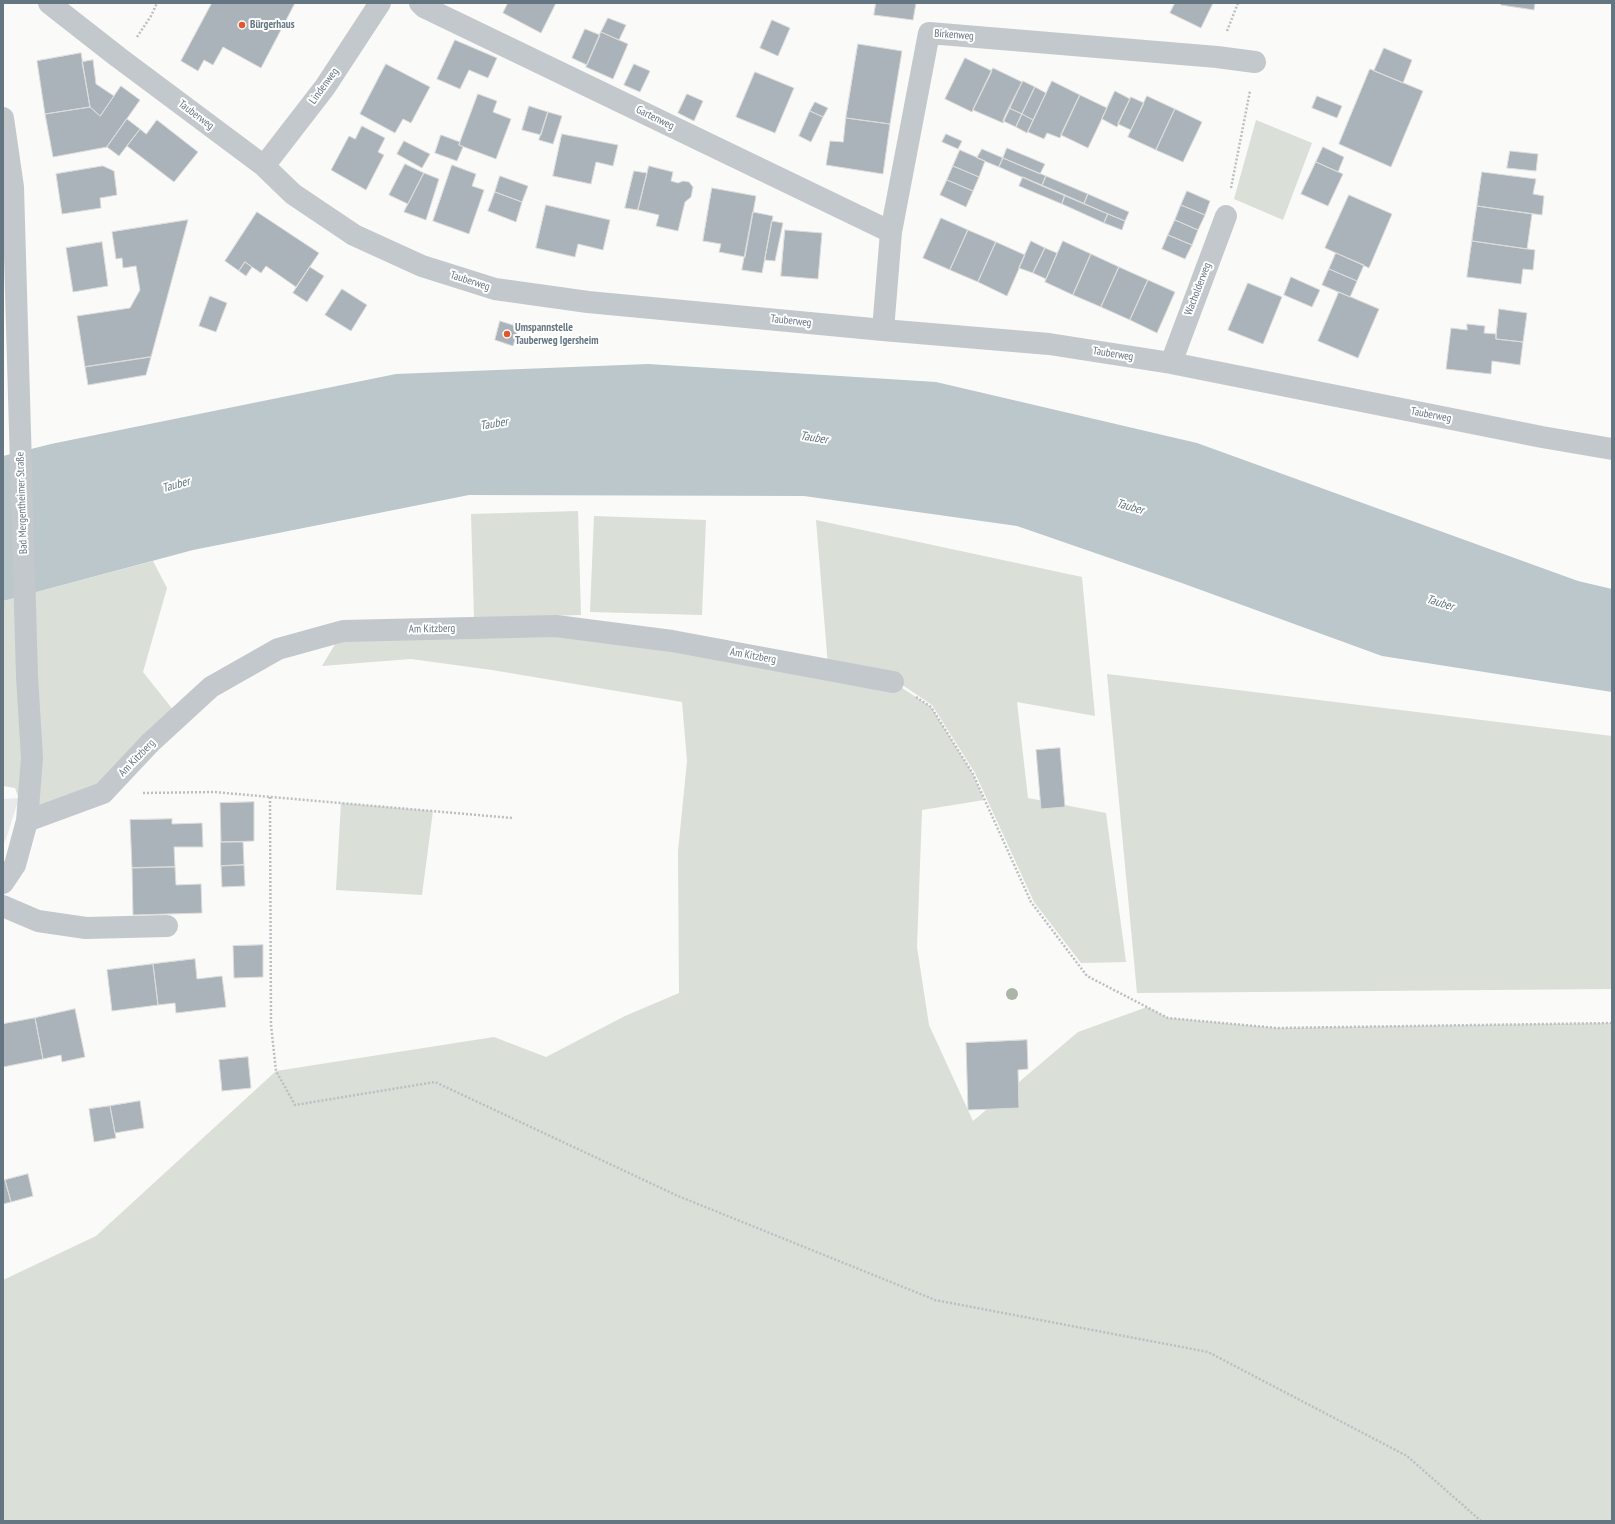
<!DOCTYPE html>
<html>
<head>
<meta charset="utf-8">
<style>
	body { margin:0 }
	#map { position:relative; width:1615px; height:1524px; overflow:hidden; background:#fafaf8; font-family:"PT Sans Narrow",sans-serif }
	canvas { display:block }
	.frame { position:absolute; inset:0; border:4px solid #657683; pointer-events:none }
</style>
</head>
<body>
<div id="map">
<canvas width="1615" height="1524"></canvas>
<div class="frame"></div>
</div>
<script>
const c = document.querySelector('canvas').getContext('2d');
c.lineJoin = 'round';
function paint(path, color) {
  c.fillStyle = color;
  c.fill(path, 'evenodd');
}
function trace(path, color, width, dash) {
  c.strokeStyle = color;
  c.lineWidth = width;
  c.lineCap = dash ? 'butt' : 'round';
  c.setLineDash(dash || []);
  c.stroke(path);
}
function label(font, color, halo, rows, align = 'center') {
  c.font = font + ' "PT Sans Narrow",sans-serif';
  c.lineWidth = 4;
  c.setLineDash([]);
  c.textBaseline = 'middle';
  c.strokeStyle = halo;
  c.fillStyle = color;
  for (const [text, x, y, turn = 0] of rows) {
    c.save();
    c.translate(x, y);
    c.rotate((+turn || 0) * Math.PI / 180);
    c.textAlign = isNaN(turn) ? turn : align;
    if (halo) c.strokeText(text, 0, 0);
    c.fillText(text, 0, 0);
    c.restore();
  }
}
const built = new Path2D(`
	M19,798l-13,41 -3,6v-46z`);
const green = new Path2D(`
	M1256,120l56,23 -29,77 -49,-21z
	M578,511l3,104 -107,3 -3,-104z
	M594,516l112,4 -4,95 -112,-3z
	M816,520l266,57 13,139 -78,-14 11,96 78,15 20,149 -45,1 -47,-61 -59,-129 -43,-68 -40,-27 -64,-12z
	M153,561l14,27 -24,84 35,44 -75,77 -76,28 -12,-33 -12,-2v-185z
	M556,626l337,56 38,25 42,67 11,26 -62,10 -5,137 12,78 44,96 105,-89 69,-25 21,11 109,10 335,-5v498h-1609v-241l93,-44 180,-165 218,-34 52,20 79,-41 54,-23 -1,-142 9,-90 -5,-59 -190,-32 -81,-11 -89,7 21,-35z
	M1107,674l505,62v253l-475,4z
	M341,803l92,8 -11,84 -86,-5z`);
const water = new Path2D(`
	M648,364l288,18 261,61 381,138 34,8v103l-230,-36 -203,-74 -162,-56 -213,-30 -335,-1 -276,55 -190,51v-145l48,-12 345,-70z`);
const building = new Path2D(`
	M212,3h83l-34,65 -38,-21 -10,18 -9,-5 -6,11 -17,-10z
	M508,3h48l-15,30 -38,-20z
	M876,3h40l-3,17 -39,-5z
	M1175,3h38l-12,25 -31,-15z
	M1501,3h34l-1,7 -33,-5z
	M608,18l18,7 -7,15 -18,-8z
	M772,20l18,8 -12,28 -18,-8z
	M585,29l15,6 -13,30 -15,-7z
	M601,32l27,12 -15,35 -27,-12z
	M455,40l42,18 -9,20 -19,-8 -9,19 -23,-10z
	M858,44l44,7 -12,73 -44,-6z
	M1384,48l28,12 -9,23 -29,-12z
	M81,53l9,54 -45,7 -8,-53z
	M965,58l27,13 -20,41 -27,-13z
	M93,60l3,24 18,12 -14,20 -10,-9 -8,-45z
	M386,64l44,23 -19,36 -8,-4 -8,14 -35,-19z
	M634,64l16,7 -10,21 -16,-7z
	M993,68l29,14 -19,41 -30,-13z
	M1370,69l53,22 -32,76 -52,-23z
	M755,72l39,16 -19,45 -39,-16z
	M1023,81l12,6 -13,27 -13,-6z
	M1052,81l28,14 -20,43 -13,-5 -3,6 -16,-7z
	M121,86l19,14 -33,47 -54,10 -8,-43 45,-7 10,9z
	M1035,87l11,6 -13,27 -11,-6z
	M1115,91l15,8 -13,28 -15,-8z
	M478,94l19,7 -4,11 18,7 -15,40 -37,-14z
	M687,94l16,7 -9,20 -16,-8z
	M1080,95l27,13 -19,40 -27,-13z
	M1147,96l28,13 -19,41 -28,-13z
	M1317,96l25,10 -5,12 -25,-10z
	M1131,97l13,6 -13,27 -13,-6z
	M815,102l13,6 -5,9 -13,-6z
	M529,106l19,6 -7,23 -19,-5z
	M1009,108l13,6 -6,13 -13,-6z
	M1175,109l27,13 -19,40 -27,-12z
	M810,111l13,6 -12,25 -12,-6z
	M548,112l14,4 -9,28 -14,-4z
	M1022,114l11,6 -6,13 -11,-6z
	M846,118l44,6 -7,50 -57,-9 4,-24 13,1z
	M127,119l13,10 -21,27 -12,-9z
	M157,120l41,32 -24,30 -47,-36 13,-17 6,5z
	M362,126l23,12 -7,14 6,3 -18,35 -35,-20 18,-34 6,3z
	M562,134l56,11 -5,21 -17,-4 -5,22 -38,-8z
	M946,134l16,7 -4,8 -16,-7z
	M441,135l19,7 -1,3 4,2 -6,14 -22,-8z
	M404,141l26,13 -8,14 -25,-14z
	M1323,147l21,10 -6,15 -22,-10z
	M1007,148l38,16 -5,10 -37,-16z
	M982,149l21,9 -4,9 -22,-9z
	M960,150l25,11 -6,16 -26,-11z
	M1510,151l28,3 -2,17 -29,-3z
	M1003,158l43,18 -4,10 -43,-19z
	M1316,162l27,12 -15,32 -27,-12z
	M405,164l19,9 -16,31 -19,-9z
	M452,165l24,9 -4,12 12,4 -15,44 -36,-13z
	M103,166l11,5 3,24 -17,3 1,10 -39,6 -6,-40z
	M649,166l24,6 -2,9 7,2 5,-2 6,1 4,5 -2,10 -6,5 -7,29 -22,-5 3,-11 -21,-5z
	M953,166l26,11 -6,14 -26,-11z
	M634,171l13,2 -9,37 -13,-2z
	M1482,172l54,7 -3,15 11,2 -2,19 -65,-9z
	M424,173l15,6 -13,41 -22,-8z
	M500,176l28,10 -6,16 -27,-10z
	M1046,176l42,18 -4,10 -42,-18z
	M1023,177l42,18 -3,9 -43,-18z
	M947,180l26,11 -7,16 -26,-12z
	M712,188l44,8 -11,61 -26,-5 2,-8 -18,-3z
	M1187,191l23,10 -5,14 -24,-10z
	M495,192l27,10 -6,20 -28,-11z
	M1088,194l41,18 -4,9 -41,-17z
	M1065,195l43,19 -4,9 -42,-19z
	M1349,195l43,19 -23,54 -44,-20z
	M546,205l64,15 -7,30 -25,-6 -3,13 -39,-9z
	M1181,205l24,10 -7,15 -23,-10z
	M1477,206l55,8 -5,35 -55,-8z
	M257,212l62,41 -23,34 -30,-21 -5,7 -16,-11 -6,9 -14,-10z
	M753,212l20,4 -11,57 -20,-3z
	M1108,214l17,7 -3,9 -18,-7z
	M941,218l27,12 -18,40 -27,-12z
	M188,220l-37,137 -66,10 -8,-51 53,-8 10,-18 -4,-24 -13,2 -1,-10 -6,1 -4,-27z
	M1175,220l23,10 -6,15 -24,-10z
	M772,221l11,2 -8,38 -10,-1z
	M785,230l37,3 -4,46 -37,-3z
	M968,230l28,12 -18,40 -28,-12z
	M1168,235l24,10 -7,14 -23,-10z
	M1031,241l14,7 -12,25 -14,-5z
	M1063,241l28,13 -18,41 -28,-13z
	M1472,241l63,9 -2,20 -10,-1 -2,15 -54,-7z
	M102,242l6,44 -35,6 -7,-44z
	M996,242l29,13 -18,41 -29,-14z
	M1045,248l12,5 -11,26 -13,-6z
	M1336,253l28,12 -7,16 -28,-12z
	M1091,254l28,13 -18,40 -28,-12z
	M245,262l7,5 -6,9 -7,-5z
	M310,267l14,9 -17,26 -14,-9z
	M1119,267l29,13 -18,40 -29,-13z
	M1329,269l28,12 -7,16 -28,-12z
	M1291,277l29,13 -8,17 -28,-12z
	M1148,280l27,12 -18,41 -27,-13z
	M1248,283l34,14 -19,47 -35,-14z
	M342,289l25,16 -16,26 -26,-16z
	M1339,292l40,17 -21,49 -40,-17z
	M210,296l17,7 -11,29 -17,-6z
	M1499,309l28,4 -4,29 -27,-3z
	M500,321l19,6 -6,19 -18,-6z
	M1467,324l18,2 -1,7 12,1v5l27,3 -3,23 -28,-4 -1,13 -45,-5 5,-41 16,2z
	M151,357l-5,18 -58,10 -3,-18z
	M1060,748l5,59 -24,2 -5,-59z
	M254,802v39l-33,1 -1,-39z
	M172,819v5l30,-1 1,24h-29l1,20 -43,1 -2,-48z
	M221,842h22l1,23 -23,1z
	M244,865l1,21 -23,1 -1,-21z
	M175,867l1,18 25,-1 1,29 -69,2 -1,-47z
	M263,945v32l-29,1 -1,-32z
	M195,959l2,20 25,-3 4,31 -50,6 -1,-10 -17,2 -5,-41z
	M153,964l5,41 -46,6 -5,-41z
	M75,1009l10,48 -23,5 -1,-7 -18,4 -8,-41z
	M35,1018l8,41 -40,8v-43z
	M1027,1040l1,29 -10,1 1,38 -51,2 -2,-67z
	M248,1057l3,31 -29,3 -3,-31z
	M140,1101l4,27 -29,5 -5,-27z
	M110,1106l6,32 -22,4 -5,-33z
	M28,1174l5,22 -22,6 -6,-22z
	M5,1180l6,22 -8,2v-23z`);
const path = new Path2D(`
	M1227,31l11,-28
	M137,37l14,-21 6,-13
	M1231,188l19,-97
	M916,697l15,10 42,67 58,128 56,74 81,42 109,10 335,-5
	M143,793l71,-1 298,26
	M270,797l1,228 5,46 19,34 140,-23 243,114 257,104 273,52 199,104 74,65`);
const minor = new Path2D(`
	M49,3l69,54 146,109 29,28 61,41 68,31 73,23 93,13 295,28 166,14 122,19 371,74 70,12
	M420,3l4,4 467,225
	M3,118l10,69 14,489 5,82 -5,63 -12,44 -12,18
	M264,166l61,-79 55,-84
	M883,330l8,-98 38,-199 288,24 38,5
	M1171,363l55,-147
	M27,821l76,-28 47,-50 61,-56 67,-38 65,-18 213,-5 116,15 221,41
	M3,906l35,15 48,7 81,-2`);
const trees = [
	[1012,994]
];
const markers = [
	[242,25,4,"#e4572e"],
	[507,334,4,"#e4572e"]
];
const poiNames = [
	["Bürgerhaus",250,25],
	["Umspannstelle",515,328],
	["Tauberweg Igersheim",515,341]
];
const streetNames = [
	["Birkenweg",954,35,4],
	["Lindenweg",324,86,-54],
	["Tauberweg",196,115,37],
	["Gartenweg",655,118,26],
	["Tauberweg",470,281,18],
	["Wacholderweg",1198,289,-69],
	["Tauberweg",791,321,6],
	["Tauberweg",1113,354,9],
	["Tauberweg",1431,415,11],
	["Bad Mergentheimer Straße",22,503,-92],
	["Am Kitzberg",432,629,-1],
	["Am Kitzberg",753,656,10],
	["Am Kitzberg",137,758,-46]
];
const waterNames = [
	["Tauber",494,424,-9],
	["Tauber",814,438,9],
	["Tauber",176,485,-16],
	["Tauber",1130,507,16],
	["Tauber",1440,603,17]
];
paint(built, '#e8e9e9');
paint(green, '#dadfd7');
paint(water, '#bbc7cb');
paint(building, '#aab3b9');
trace(building, '#dcdcda', 1);
trace(path, '#bbbfc2', 2.5, [2, 2]);
trace(minor, '#c3c8cc', 22);
c.fillStyle = '#aab4a7';
for (const [x, y] of trees) {
  c.beginPath();
  c.arc(x, y, 6, 0, 2 * Math.PI);
  c.fill();
}
for (const [x, y, r, color] of markers) {
  const dot = new Path2D();
  dot.arc(x, y, r, 0, 2 * Math.PI);
  c.fillStyle = color;
  c.fill(dot);
  trace(dot, '#fff', 1.5);
}
label('bold 11px', '#657683', '#fff', poiNames, 'left');
label('11px', '#657683', '#fff', streetNames);
label('italic 12px', '#60757c', '#fff', waterNames);
</script>
</body>
</html>
